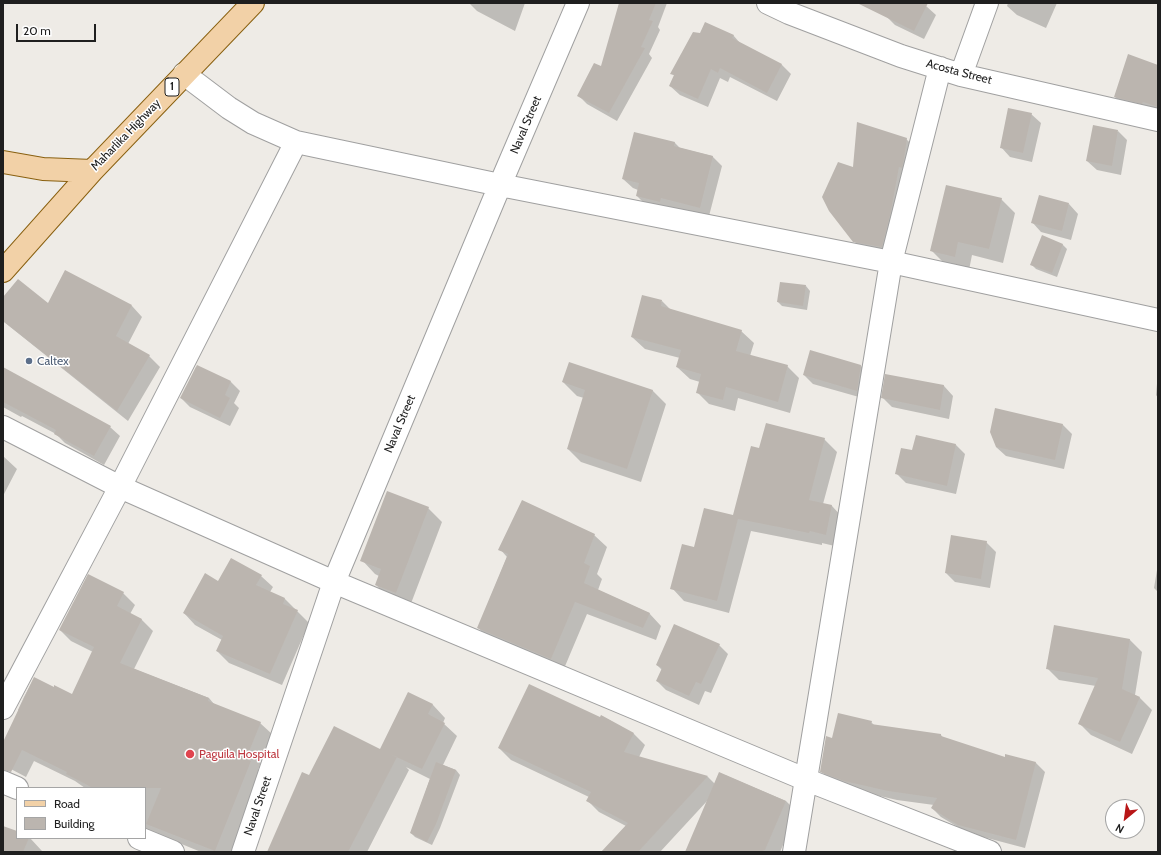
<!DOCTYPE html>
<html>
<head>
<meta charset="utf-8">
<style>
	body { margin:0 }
	#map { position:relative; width:1161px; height:855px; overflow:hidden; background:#eeebe6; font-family:Cabin,sans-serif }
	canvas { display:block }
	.frame { position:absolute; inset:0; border:4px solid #1f1f1f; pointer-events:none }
	.legend { position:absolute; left:16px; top:787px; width:130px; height:52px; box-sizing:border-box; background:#fff; border:1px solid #a5a5a5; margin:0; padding:5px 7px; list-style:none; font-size:12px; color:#1f1f1f }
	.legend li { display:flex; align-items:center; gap:8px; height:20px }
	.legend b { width:20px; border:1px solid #a5a5a5 }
	.north { position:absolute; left:1105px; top:799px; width:40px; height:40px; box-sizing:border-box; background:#fff; border:1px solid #a5a5a5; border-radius:50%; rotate:209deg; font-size:11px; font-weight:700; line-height:16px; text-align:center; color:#1f1f1f }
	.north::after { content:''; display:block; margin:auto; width:14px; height:18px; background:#b81617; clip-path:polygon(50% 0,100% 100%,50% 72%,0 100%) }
	.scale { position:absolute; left:16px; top:24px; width:80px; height:18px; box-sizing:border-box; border:2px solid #1f1f1f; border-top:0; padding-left:5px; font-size:12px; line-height:14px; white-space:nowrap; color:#1f1f1f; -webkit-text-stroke:3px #fff; paint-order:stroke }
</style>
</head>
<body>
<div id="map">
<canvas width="1161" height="855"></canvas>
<div class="frame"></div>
<ul class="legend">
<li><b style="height:5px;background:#f2d1a7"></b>Road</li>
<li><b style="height:11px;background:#bbb5af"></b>Building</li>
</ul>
<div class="north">N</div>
<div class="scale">20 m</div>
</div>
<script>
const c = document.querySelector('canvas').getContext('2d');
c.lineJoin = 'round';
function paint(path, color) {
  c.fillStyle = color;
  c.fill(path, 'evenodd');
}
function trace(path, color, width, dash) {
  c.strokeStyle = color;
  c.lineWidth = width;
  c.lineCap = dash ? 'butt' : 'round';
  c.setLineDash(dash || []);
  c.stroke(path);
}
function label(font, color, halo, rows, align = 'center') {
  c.font = font + ' Cabin,sans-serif';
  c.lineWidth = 3;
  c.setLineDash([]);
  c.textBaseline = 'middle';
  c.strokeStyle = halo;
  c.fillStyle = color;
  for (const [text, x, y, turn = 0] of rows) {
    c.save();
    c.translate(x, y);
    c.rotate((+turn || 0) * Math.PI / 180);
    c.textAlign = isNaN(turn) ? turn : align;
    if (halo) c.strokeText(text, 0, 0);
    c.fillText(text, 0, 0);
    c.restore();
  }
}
const shadow = new Path2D(`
	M469,3h56l-10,28 -38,-20z
	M620,3h47l-9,24 2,3 -11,24 3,4 -35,63 -30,-17 -8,-8 23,-29z
	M892,3h29l5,3 10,9 -12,24 -29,-14 -9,-9z
	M1008,3h49l-11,25 -29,-13 -10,-9z
	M733,35l7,8 42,22 9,9 -14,27 -47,-24 -2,5 -8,-4 -12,29 -28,-12 -10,-9 5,-10 -3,-2z
	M1158,66v47l-34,-7 -9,-9z
	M1031,114l10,9 -9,39 -22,-5 -9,-10z
	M1118,131l9,9 -6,35 -24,-5 -10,-9z
	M635,133l40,10 5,5 32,8 10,10 -13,50 -39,-9 -1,4 -23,-6 -9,-9 1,-6 -5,-2 -10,-9z
	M906,139l13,12 -25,109 -27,-6 -13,-13 -1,-73z
	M1001,199l14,14 -12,50 -31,-8 -3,15 -24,-6 -14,-14z
	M1069,204l9,10 -7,26 -30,-8 -9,-10z
	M1062,244l5,5 -10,28 -21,-8 -4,-4z
	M806,286l4,5 -3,19 -25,-4 -4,-4z
	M3,299l45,6 84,1 10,11 -14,27 21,12 11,11 -32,54 -124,-99z
	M662,301l9,9 70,21 13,12 -4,13 37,10 12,12 -9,35 -52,-15 -3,13 -26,-7 -12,-12 3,-10 -10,-3 -13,-12 3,-9 -35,-9 -13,-12z
	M811,351l50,15 9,9 -4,24 -53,-15 -9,-9z
	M196,367l35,15 9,9 -6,12 5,5 -9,18 -40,-19 -9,-9z
	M3,369l107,58 10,9 -16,29 -39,-22 -9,-9 -34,-18 -1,1 -18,-10z
	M1158,372v26l-2,-3z
	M886,375l58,11 9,10 -4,23 -57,-12 -10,-10z
	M563,382l89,8 14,14 -25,78 -60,-20 -13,-13 16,-51 -7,-2z
	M1063,425l9,9 -8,35 -58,-13 -10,-9z
	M824,439l13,13 -14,52 9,2 12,13 -5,28 -17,-4v2l-71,-14 -22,82 -45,-12 -12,-13 22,-40 40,-31 26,-68z
	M956,445l9,9 -9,40 -50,-11 -10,-10 17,-22z
	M3,456l14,13 -14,27z
	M428,508l14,14 -32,84 -20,-7 -14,-14 3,-9 -4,-2 -13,-14z
	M594,535l13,12 -10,27 5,5 -4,11 51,23 12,13 -5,14 -69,-26 -24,57 -72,-31 -13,-12 29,-71 -7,-8z
	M986,542l10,10 -6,36 -35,-6 -9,-9z
	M1158,564v28l-4,-4z
	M261,576l12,11 -3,5 15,7 24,24 -27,62 -53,-22 -12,-12 5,-11 -27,-15 -11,-12 34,-31z
	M123,593l12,12 -5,9 11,5 12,12 -19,38 75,29 5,6 46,19 12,11 -14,36 4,4 -31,78h-30l-56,-23v-41h-60l-10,-7 -41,-20 -8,16 -17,-9 -6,-5v-18l16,-33 -1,-2 6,-13 10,-19 20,10 19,7 20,-43 -22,-11 -11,-11z
	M1130,640l12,12 -7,43 5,3 12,12 -20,44 -41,-19 -12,-12 17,-37 -37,-6 -12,-12z
	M719,645l9,9 -17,39 -6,-2 -6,14 -33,-15 -9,-9 5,-11 -5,-5z
	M408,693l25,12 12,13 -2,5 14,13 -14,29 13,5 4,5 -20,53 -8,17 -17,-8 -4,-4 19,-54 -24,-12 3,3 -42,82h-99l41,-75 72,-27z
	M602,716l32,18 11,11 -6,12 69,20 7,7 5,-11 66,28 11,11 -17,40h-94l22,-52 -48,52h-58l24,-26 -27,-14 -12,-12 2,-3 -78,-37 -12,-12 101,-29z
	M871,722l4,4 66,9 3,4 61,19 31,5 9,9 -20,76 -57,-15 -27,-16 -9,-9 2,-3 -37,-5 -43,-10 -24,-10 -9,-9 11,-32z
	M3,827l14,5v6h13l12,13v1h-39z`);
const building = new Path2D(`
	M619,3h37l-7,17 4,1 -12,26 4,1 -36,65 -32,-17 17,-33 7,3z
	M857,3h71l-14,28z
	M705,22l29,13 -2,3 50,26 -15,29 -47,-25 -2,5 -7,-4 -13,30 -29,-13 5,-11 -4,-1 23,-42 7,1z
	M1128,54l30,11v42l-15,-5 -1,2 -28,-7z
	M1008,108l24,5 -9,40 -23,-5z
	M857,122l50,16 -3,21 -2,9 -3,-1 -9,49 -8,31 -29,-5 -24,-31 -7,-14 16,-35 15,5z
	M1093,125l25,5 -6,36 -26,-5z
	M634,132l41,10 -1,4 39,10 -13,52 -39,-10 -1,4 -24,-6 3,-13 -17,-4z
	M946,185l56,13 -13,51 -31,-7 -3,15 -25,-6z
	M1039,195l30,8 -7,28 -31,-8z
	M1042,235l21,9 -11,29 -22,-8z
	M65,270l67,35 -16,31 34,19 -33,56 -114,-90v-24l15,-18 30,24z
	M780,282l26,3 -3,21 -26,-4z
	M642,295l20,5 -1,6 81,24 -6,21 52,14 -10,37 -52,-15 -3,13 -27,-7 5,-19 -25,-7 5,-17 -50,-13z
	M810,350l51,15 -4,26 -54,-16z
	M569,362l84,28 -26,79 -60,-20 18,-59 -23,-8z
	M197,365l34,16 -6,14 5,3 -10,20 -40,-20z
	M3,367l108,59 -17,30 -40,-22 2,-4 -53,-28z
	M885,374l59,11 -4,25 -59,-12z
	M995,408l68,16 -8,36 -59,-13 -6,-15z
	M766,423l59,15 -16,62 23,5 -6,30 -16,-4 -1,2 -71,-14 -21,82 -47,-12 12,-45 12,3 10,-39 29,7 18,-69 8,2z
	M916,435l40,9 -9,42 -52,-12 6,-26 11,2z
	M387,491l42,16 -33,86 -21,-8 6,-16 -21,-8z
	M522,500l73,34 -11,29 6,3 -6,17 66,30 -7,15 -68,-26 -24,57 -74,-31 31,-74 -10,-4z
	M951,535l36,6 -6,38 -36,-6z
	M231,558l31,17 -6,10 29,13 -2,6 15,6 -28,64 -54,-23 7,-15 -40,-23 22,-40 13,8z
	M88,574l36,18 -7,14 25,13 -22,44 89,35 -1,3 53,21 -15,37 5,2 -36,90 -69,-27 15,-36h-68l-27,-14 1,-2 -45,-22 -11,22 -8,-2v-28l31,-65 20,10v-2l18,9 22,-47 -35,-17z
	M674,624l46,20 -19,40 -5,-2 -7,14 -33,-15 6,-13 -6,-3z
	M1054,625l76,14 -8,50 18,8 -20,45 -42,-18 20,-46 -52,-9z
	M529,684l71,33 1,-2 33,18 -10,19 84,24 -70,76h-37l27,-29 -42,-22 5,-9 -93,-44z
	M408,692l25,12 -5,10 17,9 -23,46 -32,-15 7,3 -49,95h-81l35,-80 7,3 25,-49 46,23z
	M838,713l34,8 -1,3 70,10v2l64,21v-3l31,8 -20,78 -58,-15 -27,-17 6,-10 -49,-7 -44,-10 -24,-9 6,-36 6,2z
	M436,762l20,8 -20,54 -9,18 -17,-9z
	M719,772l67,29 -21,49 -5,2h-75z
	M3,826l14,5v7h12l-6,14h-20z`);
const minor = new Path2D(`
	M768,3l21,10 112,43 60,19 197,45
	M184,74l45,34 24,15 43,19 204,43 391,77 267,58
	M961,75l26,-72
	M3,427l117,60 214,95 473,198 183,72
	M3,708l117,-221 176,-345
	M3,782l14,6
	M139,838l34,14
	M243,852l91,-270 166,-397 78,-182
	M794,852l97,-590 49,-194`);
const major = new Path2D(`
	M3,162l40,7 49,2
	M3,271l89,-100 161,-168`);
const markers = [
	[29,361,4,"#5c6f8a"],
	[190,754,5,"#e0444e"]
];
const shields = [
	[172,87,14]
];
const shieldNames = [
	["1",172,87]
];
const streetNames = [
	["Acosta Street",959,72,15],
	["Naval Street",526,125,-67],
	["Maharlika Highway",126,135,-46],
	["Naval Street",400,424,-67],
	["Naval Street",258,806,-71]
];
const serviceNames = [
	["Caltex",37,361]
];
const healthNames = [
	["Paguila Hospital",199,754]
];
paint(shadow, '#0003');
paint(building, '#bbb5af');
trace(minor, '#a0a0a0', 24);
trace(major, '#896010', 24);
trace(minor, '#fff', 22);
trace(major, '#f2d1a7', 22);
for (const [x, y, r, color] of markers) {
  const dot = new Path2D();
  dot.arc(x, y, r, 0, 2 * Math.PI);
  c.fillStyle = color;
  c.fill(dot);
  trace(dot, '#fff', 1.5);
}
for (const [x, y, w] of shields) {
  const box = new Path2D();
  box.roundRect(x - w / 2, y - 9, w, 18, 3);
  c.fillStyle = '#fff';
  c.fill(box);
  trace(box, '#1f1f1f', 1);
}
label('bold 11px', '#1f1f1f', null, shieldNames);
label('12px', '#1f1f1f', '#fff', streetNames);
label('12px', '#4e5e75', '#fff', serviceNames, 'left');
label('12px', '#be3a42', '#fff', healthNames, 'left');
</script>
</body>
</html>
